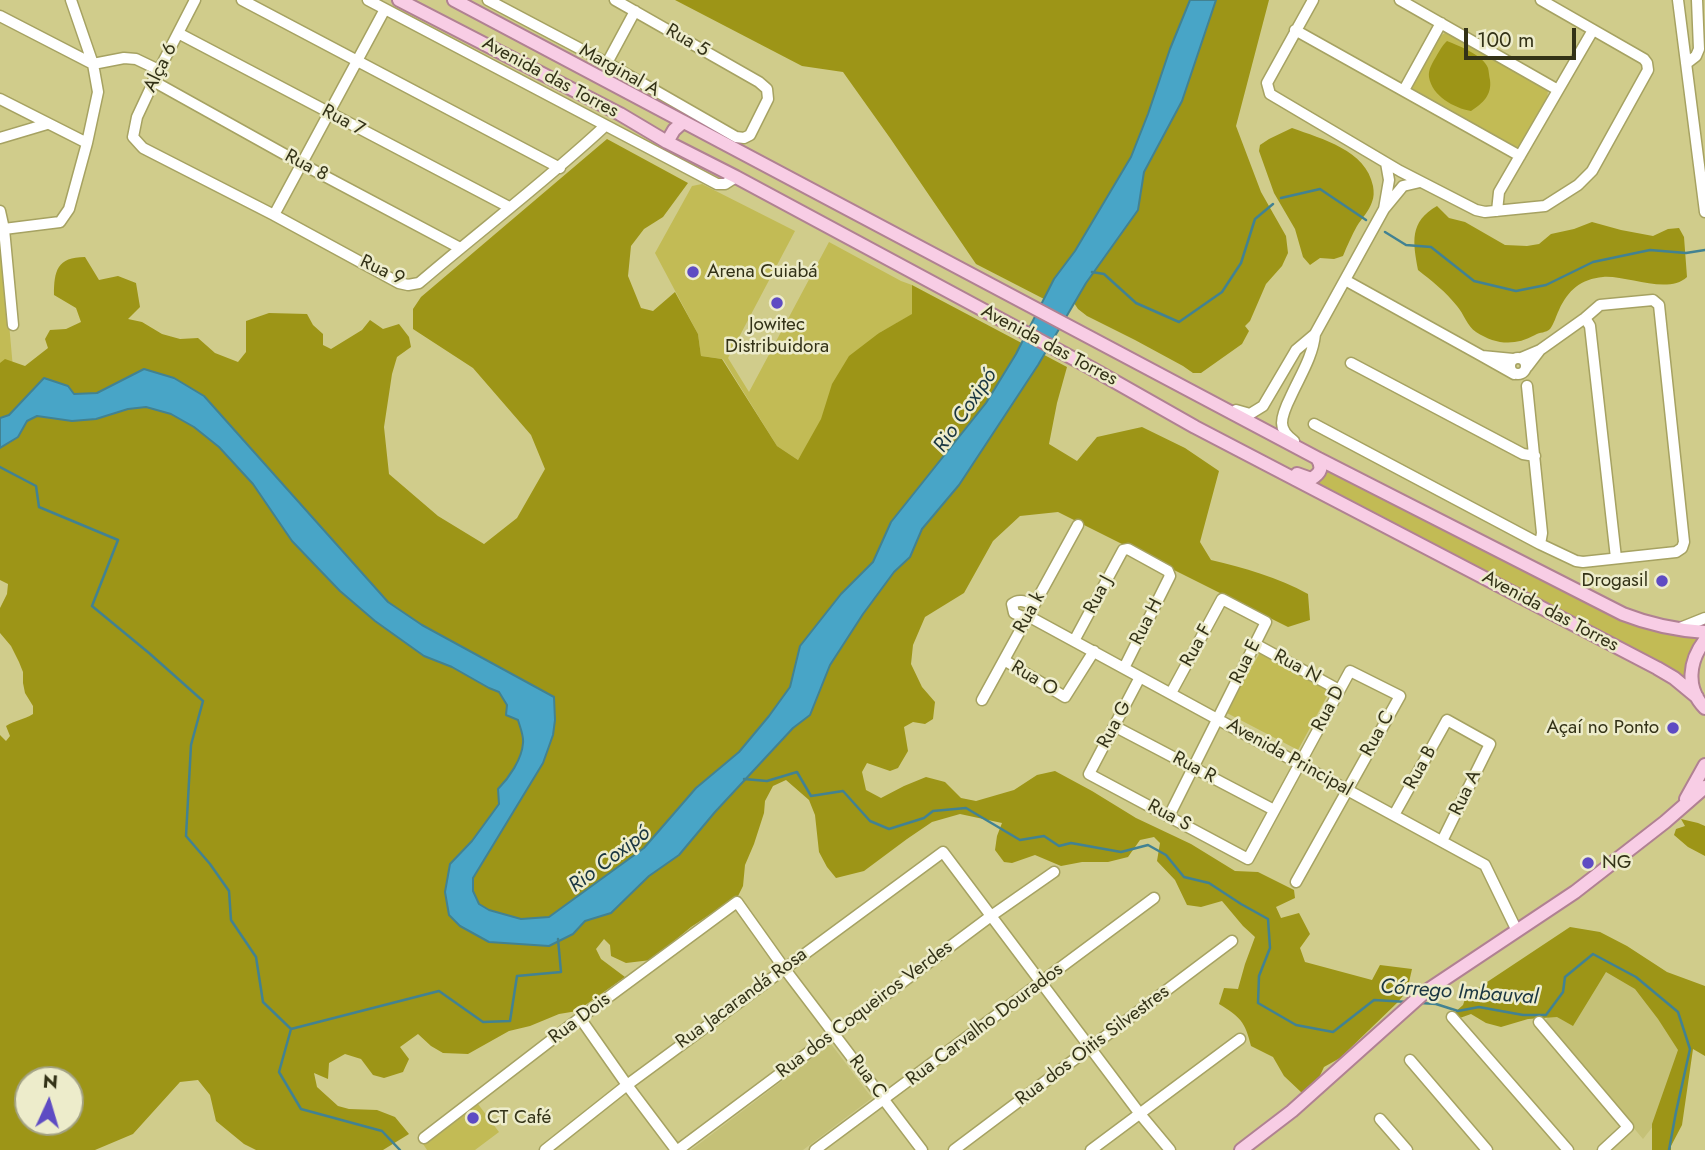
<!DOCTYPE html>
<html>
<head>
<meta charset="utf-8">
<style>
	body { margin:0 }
	#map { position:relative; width:1705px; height:1150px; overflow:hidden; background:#d0cc8b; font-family:Jost,sans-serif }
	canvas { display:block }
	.north { position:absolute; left:14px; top:1066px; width:70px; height:70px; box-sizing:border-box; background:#edeccb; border:2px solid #a3a283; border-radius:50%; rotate:4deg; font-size:19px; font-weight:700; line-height:28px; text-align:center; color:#333217 }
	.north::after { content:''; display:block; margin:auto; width:24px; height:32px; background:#5e4bc3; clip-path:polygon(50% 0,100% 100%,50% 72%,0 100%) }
	.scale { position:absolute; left:1464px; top:28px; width:112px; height:32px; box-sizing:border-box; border:4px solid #333217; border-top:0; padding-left:9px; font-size:21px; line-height:24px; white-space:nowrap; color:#333217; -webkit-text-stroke:5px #edeccb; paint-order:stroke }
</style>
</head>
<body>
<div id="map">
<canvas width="1705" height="1150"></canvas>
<div class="north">N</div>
<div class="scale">100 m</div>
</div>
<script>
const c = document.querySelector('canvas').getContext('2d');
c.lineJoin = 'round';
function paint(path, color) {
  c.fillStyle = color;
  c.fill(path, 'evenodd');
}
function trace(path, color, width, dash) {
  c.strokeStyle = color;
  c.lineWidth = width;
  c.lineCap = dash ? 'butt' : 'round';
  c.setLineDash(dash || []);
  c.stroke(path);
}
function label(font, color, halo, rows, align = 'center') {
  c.font = font + ' Jost,sans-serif';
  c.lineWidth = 5;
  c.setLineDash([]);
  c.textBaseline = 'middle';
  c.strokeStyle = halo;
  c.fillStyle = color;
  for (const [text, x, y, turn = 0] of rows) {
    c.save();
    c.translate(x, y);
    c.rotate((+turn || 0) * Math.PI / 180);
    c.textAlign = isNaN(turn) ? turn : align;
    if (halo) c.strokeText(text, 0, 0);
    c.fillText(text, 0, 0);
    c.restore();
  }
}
const built = new Path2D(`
	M1598,961l40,23 44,68 -24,68 -15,19 -99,-117z
	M831,1044l41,54 -69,52h-112z`);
const green = new Path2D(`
	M1445,33h5l98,57 -1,11 -26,46 -6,2 -102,-57 -1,-7 28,-49z
	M702,184l93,47 -67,127 21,34 80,-150 72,39 11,4 1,29 -34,19 -81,127 -21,-14 -54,-87 -22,-3 -3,-22 -43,-81 37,-67z
	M2,245l14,157 -16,6v-162z
	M1326,468l276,143 30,13 69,10 -10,21 -6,25 -24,-14 -347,-185z
	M1261,651l71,36 -34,63 -73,-38z
	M478,1104l21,28 -24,18h-48l-4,-6z`);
const forest = new Path2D(`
	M675,0h515l-20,49 -22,65 -17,43 -56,94 -21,28 -10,20 -68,-35 -86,-126 -47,-66 -41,-6z
	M1216,0h53l-33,126 25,66 25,44 2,17 -6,13 -16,18 -16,37 -5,5 4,5 -7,13 -41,29h-8l-10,-7 -48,-26 -48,-24 -9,-7 -4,-6 12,-20 52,-73 6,-38 38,-71z
	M1447,41c12,5 36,14 41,27 1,4 1,8 2,12 2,15 -7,23 -19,31 -17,-3 -39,-15 -42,-34 -1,-8 4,-15 8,-22 3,-5 5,-9 10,-14z
	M1292,128c30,11 74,22 81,58 1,6 1,11 -1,16 -3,9 -10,16 -15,24 -5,9 -10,20 -14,30l-9,3 -14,-1 -10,7 -7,-8 -8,-28 -21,-36 -15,-42 1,-6 9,-6z
	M607,139l81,44 -25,34 -19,12 -13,17 -3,30 13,32 12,3 22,-19 23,42 3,22 21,3 55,87 21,14 23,-41 11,-35 17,-28 30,-23 33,-19v-29l155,82 -10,36 -8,41 28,17 20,-24 45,-10 43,21 34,23 -19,71 11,18c33,8 67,17 97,34l2,26 -22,7 -230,-115 -38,4 -27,25 -29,52 -39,24 -12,28 -2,19 11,23 13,15 -2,17 -8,5 -12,-2 -9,5 4,24 -10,17 -8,3 -23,-8 -5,9 4,18 15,8 23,-12 22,-9 19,5 16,16 15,3 38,-11 23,-15 18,-4 37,20 44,27 55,26 44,27 23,1 36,18 1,8 -19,9 5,11 18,-5 11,21 -10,14 5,14 67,18 8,-15 32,4 -5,22 -9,11 -58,56 -16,9 -7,15 -15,11 -18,-17 -11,-19 -22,-11c-6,-25 -11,-29 -32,-42l5,-16 14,1 7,-25 10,-27 -12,-11 -21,-25 -21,6 -14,-2 -12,-25 -18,-19 3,-18 -6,-6 -14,3 -12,17 -20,5h-26l-21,4 -26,-11 -23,8 -8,-1 -9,-12 2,-14 5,-13 -42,-9 -28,8 -25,17 -43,32 -28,7 -9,-11 -8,-15 -4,-37 -6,-15 -23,-20 -13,6 -8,15 -1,12 -10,31 -9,21 -2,21 -5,10 -47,31 -40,33 -25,3 -15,-7 -1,-11 -6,-6 -8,10 5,10 24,18 -48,34 -18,3 -29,12 -21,5 -41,23 -25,-1 -12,-7 -13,-12 -18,13 9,12 -6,13 -19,6 -11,-3 -12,-16 -16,-5 -16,9 -1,16 -14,-6 3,14 21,19 11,3 28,1 18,7 14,17 -26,16h-127l-12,-6 -28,-23 -6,-26 -12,-15 -18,2 -47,52 -38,16h-95v-415l6,6 4,-5 -4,-10c9,-6 18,-6 27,-12v-8l-8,-13 -2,-10v-11l-4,-10 -8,-16 -11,-13v-25l7,-14 1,-10 -8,-4v-217l5,-4 20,7 23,-18 -3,-9 5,-9 16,-1 15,-7 -5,-14 -22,-13c0,-24 3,-38 31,-38l14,23 19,-4 18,7 4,24 -12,12 14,3 20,12 18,5 18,-1 17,15 23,9 8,-10v-31l23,-8 38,1 6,11 10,9v11l8,4 31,-19 8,-10 13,9 16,-5 10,13 2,10 -14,10 -5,17 -8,53 5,47 49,42 46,28 33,-26 28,-49 -14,-34 -58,-67 -60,-39v-20l8,-12zM28,1080h42v42h-42z
	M1437,206l12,12 16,4 40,23 22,1 12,-2 12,-10 23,-5 18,-7 29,8 32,6 15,-7 11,-1 5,9 3,40c-19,18 -61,-2 -84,0 -22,2 -35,13 -44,33 -3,6 -5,14 -9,19 -4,4 -10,3 -15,6 -20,11 -39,10 -59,-3 -9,-6 -12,-18 -19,-26 -11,-14 -25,-25 -39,-36 -5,-28 -9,-48 19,-64z
	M1681,819l17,4 7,3v30l-17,-9 -14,-12 2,-6 9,-3z
	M1570,927l30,5 27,14 40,26 38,14v70l-12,-7 -11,76 -11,21v4h-19v-26l26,-74 -20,-31 -23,-30 -29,-17 -33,54 -16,-9 -29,2 -27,8 -15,-4 -15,-9 -14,5 -4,-5 10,-9 3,-9z`);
const water = new Path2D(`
	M1190,0h26l-34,101 -38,71 -6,38 -52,73 -48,82 -79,120 -37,44 -12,28 -16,15 -31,42 -33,51 -20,50 -17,13 -78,84 -36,43 -30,21 -38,37 -26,8 -12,13 -24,12 -60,-4 -29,-16 -11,-11 -4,-23 5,-28 22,-23 27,-37 -1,-15c11,-11 24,-30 25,-46 1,-7 -3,-16 -5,-23l-12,-5 1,-10 -8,-13 -10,-4 -37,-21 -28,-11 -49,-35 -35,-30 -48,-50 -39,-57 -34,-37 -25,-20 -23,-13 -25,-7 -18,2 -32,10 -24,2 -35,-5 -10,5 -9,16 -18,11v-30l9,-3 35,-37 24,8 6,8 23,-1 47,-24 30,9 30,18 184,206 34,23 132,72 1,23 -2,15 -10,28 -70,115v13l6,13 10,6 32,9 28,-2 95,-69 52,-60 43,-36 30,-36 21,-29 10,-41 41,-52 32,-32 18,-40 95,-119 30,-49 38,-75 21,-28 56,-94 17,-43 22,-65z`);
const stream = new Path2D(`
	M1281,198l39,-9 46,31
	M1385,232l21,13 25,2 43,34 42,10 30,-6 47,-23 57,-12 36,3 19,-3
	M1092,272l12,2 32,29 43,19 43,-30 19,-29 14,-44 18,-15
	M0,467l36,19 3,21 79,33 -26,66 57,47 54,48 -12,44 -5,91 24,28 19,27 2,29 25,37 7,45 28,27 -12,43 22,37 81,22 18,19
	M744,779l23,2 30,-9 14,24 32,-5 27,30 19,8 35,-11 9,-7 33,-3 54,32 24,-4 15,10 12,-3 50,9 27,-7 18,10 18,22 25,6 32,21 27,15 2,29 -11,28 -1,27 38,22 37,7 41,-32 34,2
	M1421,1003l15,1 22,7 21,-4 44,8h23l17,-23 2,-15 28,-23 43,23 42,35 12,37 -14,63 -7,38
	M291,1029l148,-38 44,31 27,-1 7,-45 44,-4 -3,-33`);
const minor = new Path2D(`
	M195,0l-36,70 -22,47 -4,20 10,11 131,67 125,68 9,2 11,-2c62,-53 127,-102 186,-157
	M242,0l318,168
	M368,0l349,184h8l11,-7
	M488,0l119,63 129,74 8,1 6,-3 18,-36 -1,-10 -8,-7 -144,-82
	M1313,0l-46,83 3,11 130,77 76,39 9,2 60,-6 33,-21 14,-14 56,-101 -1,-7 -3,-4 -103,-59
	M1400,0l158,90
	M1678,0l27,212
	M0,16l93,48 31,-6 12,1 23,11
	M1295,30l225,126
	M178,33l331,174
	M607,63l28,-52
	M1687,63l9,-7 3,-7 -2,-49
	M153,81l149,83 158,84
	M1404,90l37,-67
	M0,99l87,44
	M0,138l47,-14
	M1386,163l3,17 -5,29 19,-23 17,-4
	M0,211l4,18 9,96
	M1497,211l2,-19 94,-162
	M274,215l111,-206
	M4,229l56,-7 9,-13 18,-66 11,-51 -5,-28 -22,-64
	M1345,280l137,76
	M1585,318l5,8 26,232
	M1510 366a8 8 0 1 1 16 0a8 8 0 1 1-16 0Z
	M1521,358l19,-8 -13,17
	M1513,359l-31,-3 32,18
	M1351,363l172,91 12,2
	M1527,386l15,147 -2,11
	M1236,410l14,4 13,-8 33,-56 19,-16 69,-125
	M1314,424l226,120 36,17 7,1 93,-10 6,-4 2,-6 -25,-237 -6,-5 -53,5 -15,13 -45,32
	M1294,441c-7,-5 -12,-10 -12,-18 0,-9 5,-19 9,-27 9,-20 22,-40 24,-62
	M1028,616l457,249 32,66
	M1027,619l-13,-6 -2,-9c7,-6 14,-2 22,1
	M1680,628l25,-10
	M1074,641l49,-91 5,-1 40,22 2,5 -46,92
	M1255,644l84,46
	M1004,660l61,37 29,-46
	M1140,677l-51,97 159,85 102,-188 50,25 -104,186
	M982,700l96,-175
	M1114,726l160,84
	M1394,815l53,-95 43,24 -48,97
	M1169,816l97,-194 -44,-23 -51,94
	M1452,1017l116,133
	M580,1018l47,67 49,65
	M1539,1022l89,105 -25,23
	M1410,1060l77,90
	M1380,1119l27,31
	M424,1138l156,-120 157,-116 47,66 138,182
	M545,1150l82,-65 316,-233 197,262 30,36
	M678,1150l313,-234 63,-44
	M815,1150l339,-252
	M954,1150l278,-209
	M1091,1150l149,-111`);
const major = new Path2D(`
	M399,0l221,114 47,28 69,35 355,191 104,59 462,241 17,10 23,19
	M454,0l863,458 306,156c28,11 52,16 82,18
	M667,142l7,-12 9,-8
	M1297,474l14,5c10,-6 12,-11 6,-21
	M1705,640c-16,21 -20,48 0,68
	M1686,799l19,-34
	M1241,1150l51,-39 133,-119 150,-100 90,-70 40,-35`);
const markers = [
	[693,272,7,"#5e4bc3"],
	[777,303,7,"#5e4bc3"],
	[1662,581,7,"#5e4bc3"],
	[1673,728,7,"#5e4bc3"],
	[1588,863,7,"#5e4bc3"],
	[473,1118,7,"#5e4bc3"]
];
const streetNames = [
	["Rua 5",687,41,30],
	["Alça 6",161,68,-64],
	["Marginal A",619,71,29],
	["Avenida das Torres",550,78,28],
	["Rua 7",343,121,28],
	["Rua 8",306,166,28],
	["Rua 9",382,271,25],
	["Avenida das Torres",1049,346,28],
	["Rua J",1099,595,-62],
	["Avenida das Torres",1550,612,28],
	["Rua k",1030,613,-61],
	["Rua H",1147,622,-63],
	["Rua F",1197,646,-61],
	["Rua E",1246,662,-64],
	["Rua N",1297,667,28],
	["Rua O",1034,679,31],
	["Rua D",1329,709,-62],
	["Rua G",1115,725,-62],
	["Rua C",1378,734,-61],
	["Avenida Principal",1289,758,29],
	["Rua R",1194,768,28],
	["Rua B",1421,768,-61],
	["Rua A",1466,793,-64],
	["Rua S",1169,816,28],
	["Rua Jacarandá Rosa",742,999,-36],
	["Rua dos Coqueiros Verdes",865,1010,-37],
	["Rua Dois",580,1019,-37],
	["Rua Carvalho Dourados",985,1025,-37],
	["Rua dos Oitis Silvestres",1093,1046,-37],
	["Rua C",867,1077,53]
];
const poiNames = [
	["Arena Cuiabá",707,272],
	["Jowitec",777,325,"center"],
	["Distribuidora",777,347,"center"],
	["Drogasil",1648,581,"right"],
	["Açaí no Ponto",1659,728,"right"],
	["NG",1602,863],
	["CT Café",487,1118]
];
const waterNames = [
	["Rio Coxipó",966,411,-56],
	["Rio Coxipó",610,860,-37],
	["Córrego Imbauval",1459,993,4]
];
paint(built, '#c5c177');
paint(green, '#c2bb55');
paint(forest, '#9d9517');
paint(water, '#48a5c7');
trace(water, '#428292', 2);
trace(stream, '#428292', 2.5);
trace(minor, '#a6a262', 13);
trace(major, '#b08192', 16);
trace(minor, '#fff', 10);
trace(major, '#f8cde5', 12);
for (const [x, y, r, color] of markers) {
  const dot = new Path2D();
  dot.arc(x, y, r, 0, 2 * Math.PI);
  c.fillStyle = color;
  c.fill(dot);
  trace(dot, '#edeccb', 2.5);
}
label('19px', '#333217', '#edeccb', streetNames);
label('19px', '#333217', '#edeccb', poiNames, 'left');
label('italic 21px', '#1a3641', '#edeccb', waterNames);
</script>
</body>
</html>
